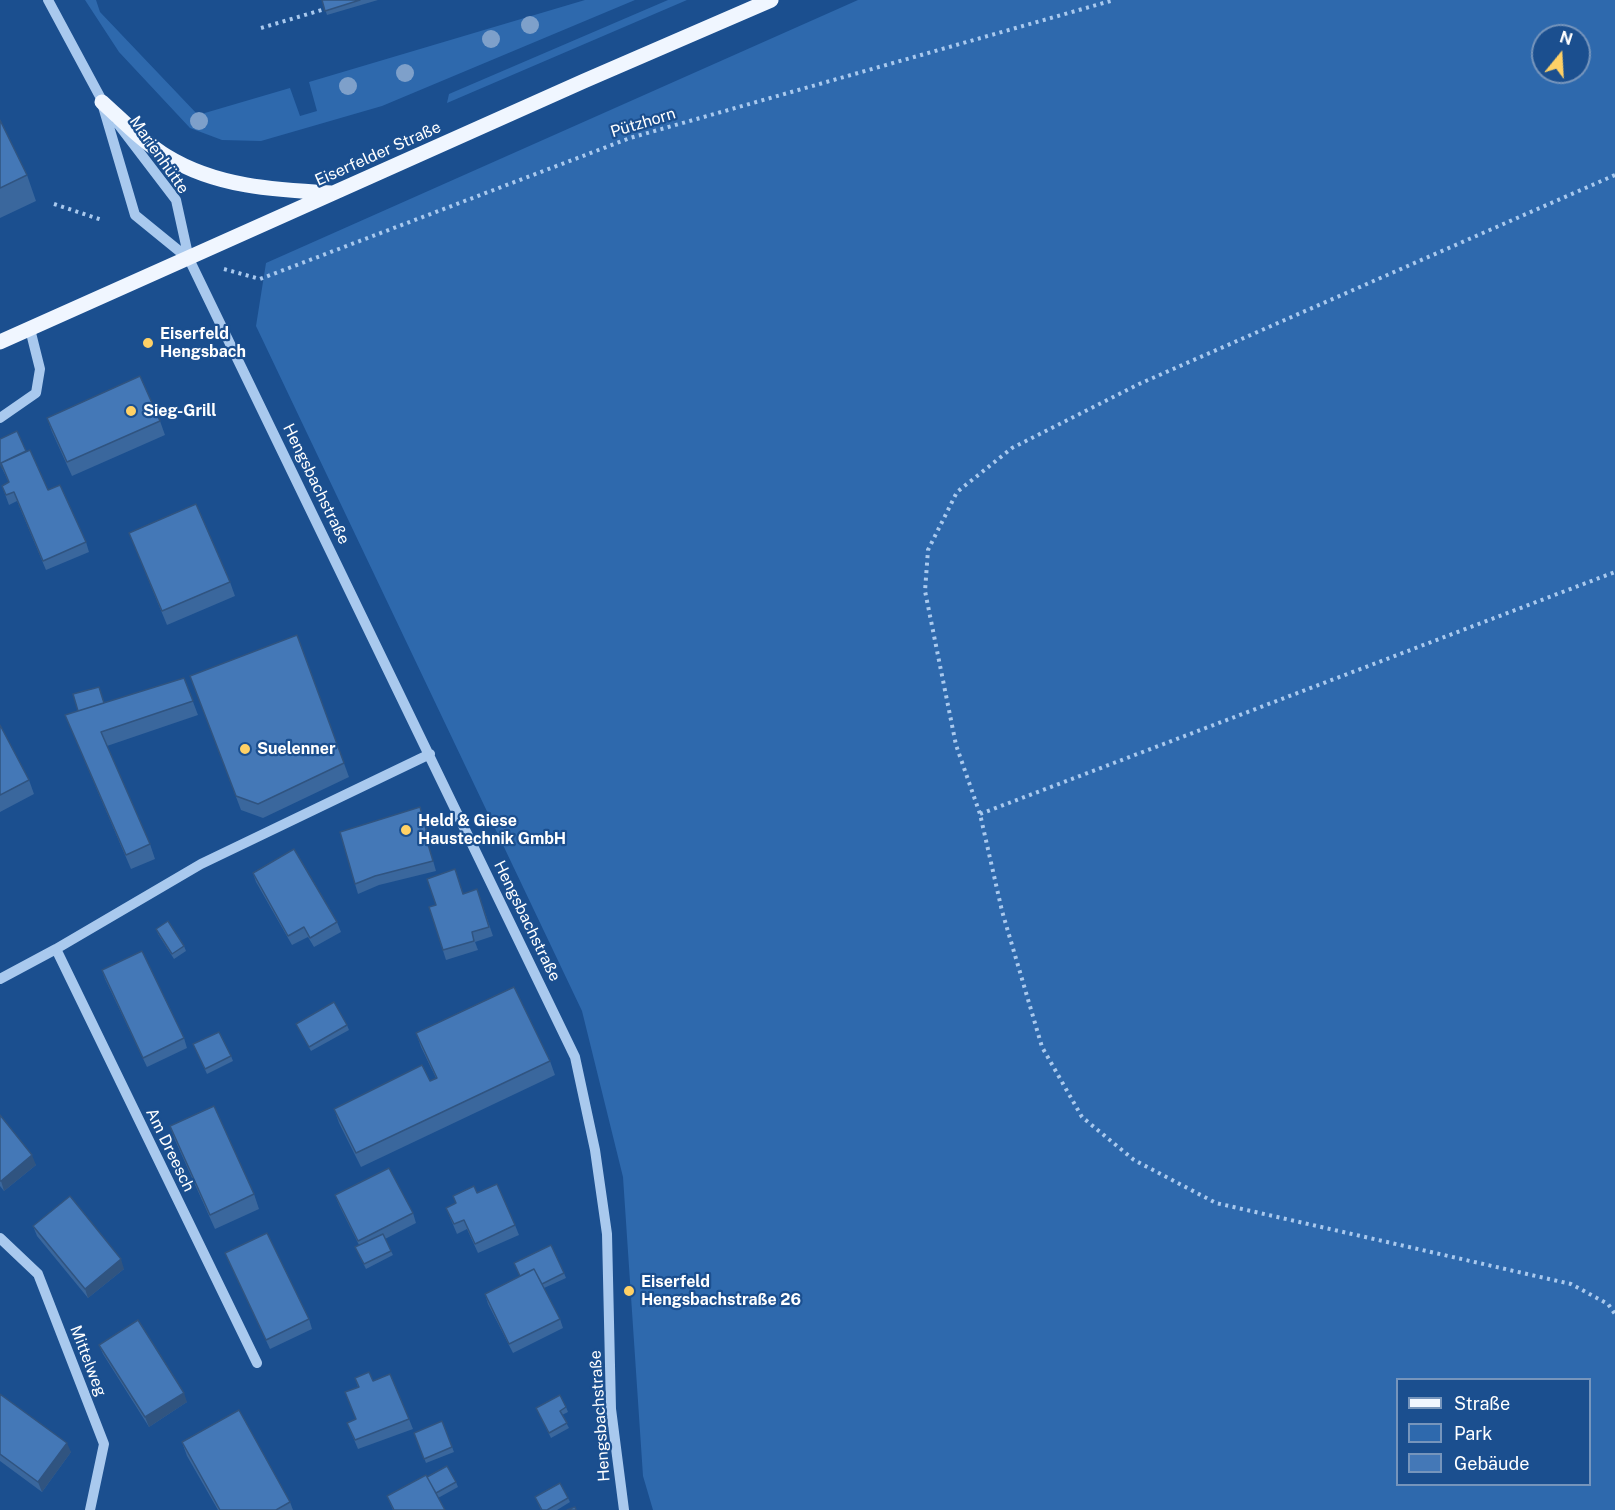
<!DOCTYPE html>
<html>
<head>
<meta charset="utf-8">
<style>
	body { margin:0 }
	#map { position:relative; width:1615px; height:1510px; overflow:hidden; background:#1b4f8f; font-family:"Public Sans",sans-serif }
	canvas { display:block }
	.legend { position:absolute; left:1396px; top:1378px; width:195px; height:108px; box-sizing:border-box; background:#1b4f8f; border:2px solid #7695bc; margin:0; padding:8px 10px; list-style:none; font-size:18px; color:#fff }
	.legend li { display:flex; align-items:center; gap:12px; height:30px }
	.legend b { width:30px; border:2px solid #7695bc }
	.north { position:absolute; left:1531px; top:24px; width:60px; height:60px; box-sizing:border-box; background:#1b4f8f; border:2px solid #7695bc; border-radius:50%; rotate:18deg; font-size:16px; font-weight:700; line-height:24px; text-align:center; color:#fff }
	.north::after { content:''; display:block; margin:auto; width:21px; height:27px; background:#ffd166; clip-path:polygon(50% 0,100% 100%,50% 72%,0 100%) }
</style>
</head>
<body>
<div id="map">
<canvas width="1615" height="1510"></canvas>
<ul class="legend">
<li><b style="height:8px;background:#f0f6ff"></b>Straße</li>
<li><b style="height:16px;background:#2e69ad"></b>Park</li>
<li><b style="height:16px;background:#4478b7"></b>Gebäude</li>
</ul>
<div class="north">N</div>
</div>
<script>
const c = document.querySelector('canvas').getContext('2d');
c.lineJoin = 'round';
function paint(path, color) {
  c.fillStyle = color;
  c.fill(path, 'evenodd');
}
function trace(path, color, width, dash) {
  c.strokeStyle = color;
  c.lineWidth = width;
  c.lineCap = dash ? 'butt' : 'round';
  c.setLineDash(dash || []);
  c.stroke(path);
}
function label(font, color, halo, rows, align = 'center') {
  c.font = font + ' "Public Sans",sans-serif';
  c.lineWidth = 4.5;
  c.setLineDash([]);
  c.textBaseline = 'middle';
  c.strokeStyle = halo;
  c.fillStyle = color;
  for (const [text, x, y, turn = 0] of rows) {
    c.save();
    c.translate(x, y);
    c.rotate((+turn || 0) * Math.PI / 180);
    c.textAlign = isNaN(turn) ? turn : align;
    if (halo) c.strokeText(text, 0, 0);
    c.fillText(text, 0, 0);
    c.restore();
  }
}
const green = new Path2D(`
	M85,0h11l4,12 98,103 92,-27 10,28 17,-5 -8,-29 276,-82h50l-253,106 -121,35 -39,-1 -32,-12 -71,-76z
	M668,0h19l-240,103 2,-9z
	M858,0h757v1510h-962l-10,-34 -20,-299 -41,-166 -326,-685 10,-63zM1543,36h36v36h-36zM1398,1380h192v104h-192z`);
const path = new Path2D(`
	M261,28l64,-19
	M1615,175l-476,209 -127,64 -55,44 -29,58 -3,41 31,154 24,69 22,97 40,136 40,70 52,43 82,43 355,81 37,20 7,10
	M54,204l48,16
	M224,269l36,10 370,-141 484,-138
	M980,814l635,-242`);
const minor = new Path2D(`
	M48,0l57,106
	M102,103l33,112 54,44
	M118,124l58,76 13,59 386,798 20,93 12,84 4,175 13,101
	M0,418l36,-25 4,-24 -10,-40
	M56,949l201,414
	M0,979l56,-30 145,-85 229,-110
	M0,1238l38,36 66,170 -14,66`);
const major = new Path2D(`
	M102,102c20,18 41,40 64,54 50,31 109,34 166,37
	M0,342l584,-261 187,-81`);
const trees = [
	[530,25],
	[491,39],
	[405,73],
	[348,86],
	[199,121]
];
const wall = new Path2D(`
	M322,0h56l-51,15z
	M0,120l27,55 9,26 -36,17z
	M47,418l113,3 5,14 -93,41 -20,-44z
	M26,451l22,39 38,52 3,10 -43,18 -29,-69 -8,4 -7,-19 7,-3 -9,-19z
	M129,533l101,49 5,14 -68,29z
	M297,635l52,142 -86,41 -22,-8 -51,-134z
	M184,678l14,37 -91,31 43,98 5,15 -24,10 -66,-154z
	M0,725l29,55 5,14 -34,18z
	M423,816l8,26 -3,1 8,28 -57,14 -21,9 -3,-10z
	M253,873l84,49 4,10 -27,15 -6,-10 -16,8 -36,-63z
	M477,889l16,47 -18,6 3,8 -32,10 -17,-53z
	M156,929l28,17 2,5 -12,8 -16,-25z
	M102,970l82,68 3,10 -40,19 -42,-88z
	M296,1024l51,1 2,5 -38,21 -13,-23z
	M416,1033l134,28 5,14 -194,92 -22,-44 -5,-14 96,-28 6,-3 -15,-31z
	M193,1044l38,12 2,5 -26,13z
	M0,1115l36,50 -32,26 -4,-5z
	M170,1126l84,68 5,15 -44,20 -40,-89z
	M477,1193l38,32 4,10 -41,18 -11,-24 -10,5 -11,-26z
	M335,1195l78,18 3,10 -31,16 8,16 -27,14 -11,-22 4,-2 -20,-40z
	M33,1226l91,43 -36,29 -51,-62z
	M225,1253l84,66 3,10 -42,20 -41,-87z
	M514,1263l50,10 2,5 -22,10 16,31 3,9 -50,25 -25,-49 -3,-10 35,-17z
	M99,1345l88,57 -38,25 -46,-73z
	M355,1378l18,3 36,38 4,10 -55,20 -11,-26 8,-4 3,-32z
	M0,1394l71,58 -29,40 -42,-31z
	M566,1407l2,5 -6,3 7,13 -18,10 -15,-30z
	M442,1421l12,31 -28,11 -12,-30z
	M182,1442l108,60 3,8h-75l-31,-54z
	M427,1477l29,5 2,5 -20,11 7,12h-52l-6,-14z
	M535,1497l33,1 2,4 -13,8h-16z`);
const shadedWall = new Path2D(`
	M32,1155l4,10 -32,26 -3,-10z
	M121,1259l3,10 -36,29 -3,-9z
	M184,1393l3,9 -38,25 -4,-10z
	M67,1443l4,9 -29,40 -4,-10z`);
const building = new Path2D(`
	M322,0h38l-35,11z
	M0,120l27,55 -27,13z
	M140,376l20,45 -93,41 -20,-44z
	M17,431l9,20 -25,12 1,5 -2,-5v-24z
	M30,450l18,40 12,-5 26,57 -43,19 -29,-69 -8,3 -4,-9 7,-4 -8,-19z
	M196,504l34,78 -68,29 -33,-78z
	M297,635l47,128 -86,41 -22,-8 -46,-120z
	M184,678l9,23 -92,31 49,112 -24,11 -61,-140z
	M99,687l5,16 -26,8 -5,-17z
	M0,725l29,55 -29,15z
	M420,807l7,26 -2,1 8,27 -58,15 -20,8 -15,-52z
	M294,849l43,73 -27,16 -6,-11 -16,9 -35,-63z
	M455,869l8,25 14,-5 12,38 -17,5 2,9 -31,9 -14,-43 7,-2 -9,-26z
	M168,921l16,25 -12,8 -16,-25z
	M142,951l42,87 -41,20 -41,-88z
	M514,987l36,74 -194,92 -22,-44 88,-44 8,16 7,-3 -21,-45z
	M334,1002l13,23 -38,22 -13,-23z
	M219,1032l12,24 -26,13 -12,-25z
	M214,1106l40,88 -44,21 -40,-89z
	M0,1115l32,40 -31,26h-1z
	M389,1168l24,45 -55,28 -23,-46z
	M497,1184l18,41 -40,19 -11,-24 -10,4 -8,-16 10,-5 -3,-7 21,-10 3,7z
	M70,1196l51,63 -36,30 -52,-63z
	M267,1233l42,86 -43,21 -41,-87z
	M383,1234l8,17 -27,13 -9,-17z
	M551,1245l13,28 -22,11 -8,-15 -14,7 -6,-13z
	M534,1269l26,50 -51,25 -24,-50z
	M138,1320l46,73 -39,24 -46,-72z
	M369,1372l4,9 17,-7 19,45 -54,21 -8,-17 9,-4 -11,-27 14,-5 -4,-9z
	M0,1394l67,49 -29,39 -38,-28z
	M560,1395l6,12 -6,4 7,12 -18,10 -13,-25z
	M239,1410l51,92 -14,8h-56l-38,-68z
	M442,1421l10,26 -28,12 -10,-26z
	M447,1466l9,16 -20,11 -9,-16z
	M426,1475l19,35h-51l-7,-14z
	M560,1483l8,15 -21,12h-5l-7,-13z
	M575,1507l1,3h-9z`);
const markers = [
	[148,343,6,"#ffd166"],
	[131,411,6,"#ffd166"],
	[245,749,6,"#ffd166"],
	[406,830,6,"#ffd166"],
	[629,1291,6,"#ffd166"]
];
const streetNames = [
	["Pützhorn",643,123,-17],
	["Eiserfelder Straße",378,154,-24],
	["Marienhütte",159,155,55],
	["Hengsbachstraße",316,484,64],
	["Hengsbachstraße",527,921,64],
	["Am Dreesch",170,1150,64],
	["Mittelweg",88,1361,69],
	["Hengsbachstraße",600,1416,-94]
];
const poiNames = [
	["Eiserfeld",160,334],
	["Hengsbach",160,352],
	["Sieg-Grill",143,411],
	["Suelenner",257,749],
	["Held & Giese",418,821],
	["Haustechnik GmbH",418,839],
	["Eiserfeld",641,1282],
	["Hengsbachstraße 26",641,1300]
];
paint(green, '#2e69ad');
trace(path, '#a9c9ee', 4, [3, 4.5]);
trace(minor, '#a9c9ee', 10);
trace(major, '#f0f6ff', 15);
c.fillStyle = '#7ea0ca';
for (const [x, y] of trees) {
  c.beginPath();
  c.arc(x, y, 9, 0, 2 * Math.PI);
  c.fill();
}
paint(wall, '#3a679d');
paint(shadedWall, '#305480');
paint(building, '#4478b7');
trace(building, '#305480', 1.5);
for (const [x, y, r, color] of markers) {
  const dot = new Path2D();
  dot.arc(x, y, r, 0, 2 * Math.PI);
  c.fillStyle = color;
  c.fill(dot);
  trace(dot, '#1b4f8f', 2);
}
label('16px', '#fff', '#1b4f8f', streetNames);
label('bold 16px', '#fff', '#1b4f8f', poiNames, 'left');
</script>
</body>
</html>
